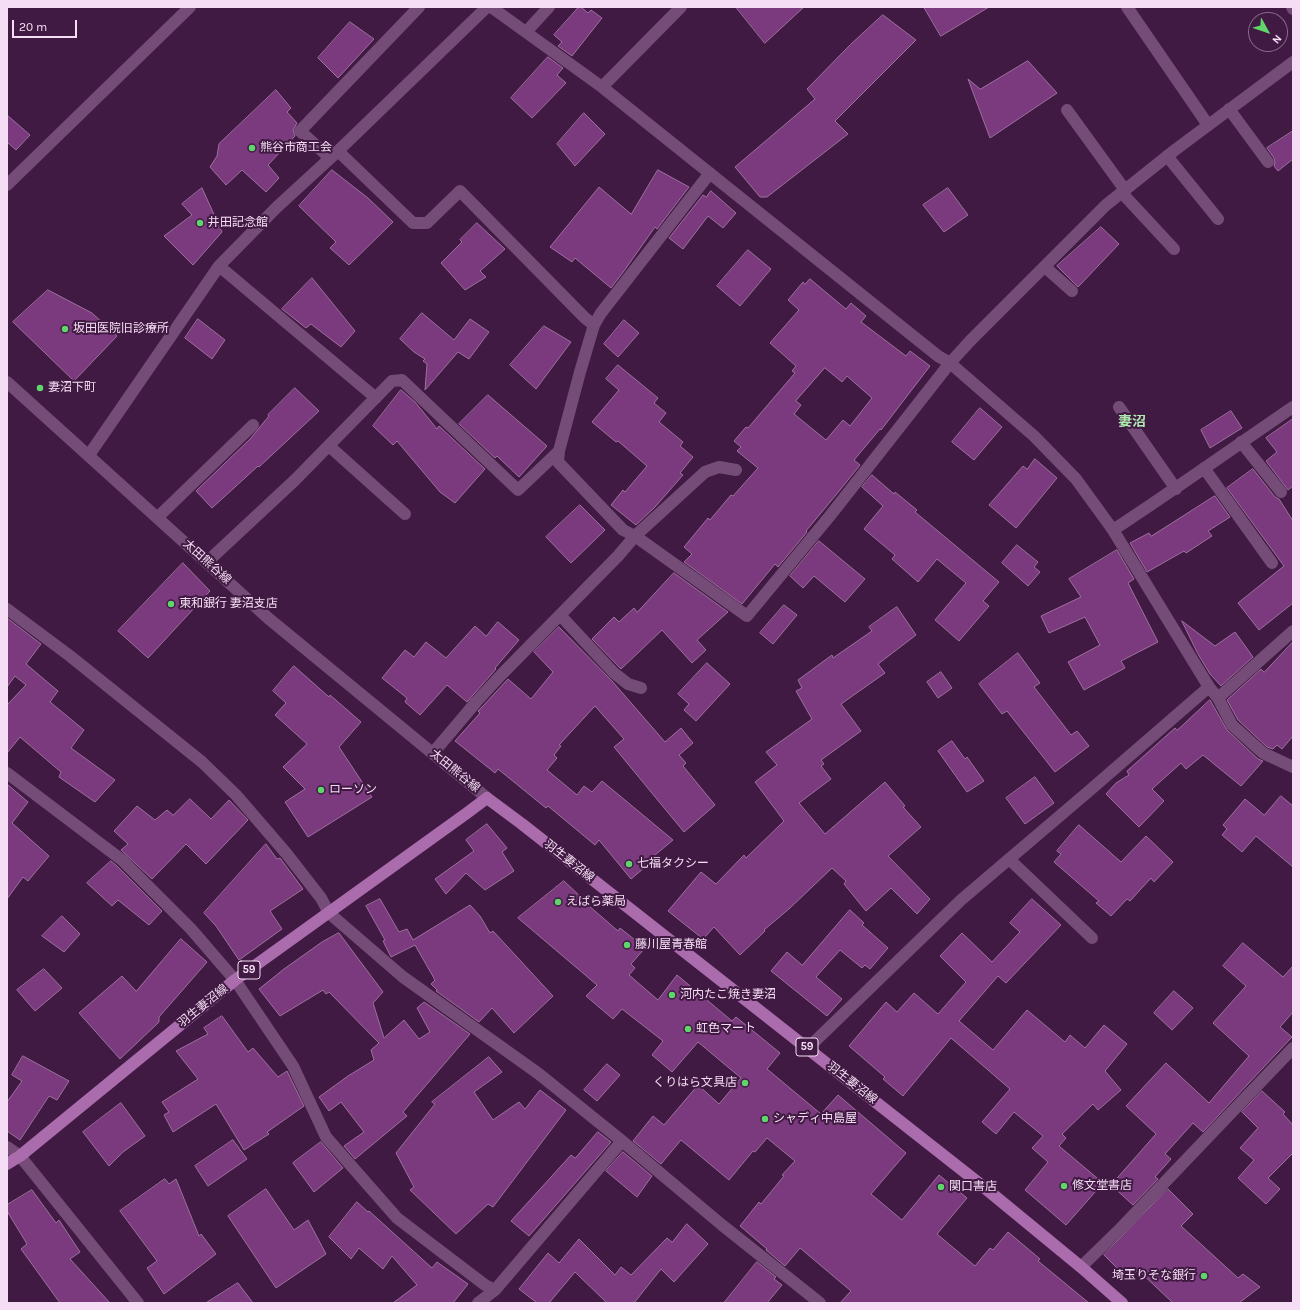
<!DOCTYPE html>
<html>
<head>
<meta charset="utf-8">
<style>
	body { margin:0 }
	#map { position:relative; width:1300px; height:1310px; overflow:hidden; background:#401a42; font-family:Karla,sans-serif }
	canvas { display:block }
	.frame { position:absolute; inset:0; border:8px solid #f5ddf5; pointer-events:none }
	.north { position:absolute; left:1248px; top:12px; width:40px; height:40px; box-sizing:border-box; background:#401a42; border:1px solid #88688a; border-radius:50%; rotate:130deg; font-size:11px; font-weight:700; line-height:16px; text-align:center; color:#f5ddf5 }
	.north::after { content:''; display:block; margin:auto; width:14px; height:18px; background:#60d56b; clip-path:polygon(50% 0,100% 100%,50% 72%,0 100%) }
	.scale { position:absolute; left:12px; top:20px; width:65px; height:18px; box-sizing:border-box; border:2px solid #f5ddf5; border-top:0; padding-left:5px; font-size:12px; line-height:14px; white-space:nowrap; color:#f5ddf5; -webkit-text-stroke:3px #401a42; paint-order:stroke }
</style>
</head>
<body>
<div id="map">
<canvas width="1300" height="1310"></canvas>
<div class="frame"></div>
<div class="north">N</div>
<div class="scale">20 m</div>
</div>
<script>
const c = document.querySelector('canvas').getContext('2d');
c.lineJoin = 'round';
function paint(path, color) {
  c.fillStyle = color;
  c.fill(path, 'evenodd');
}
function trace(path, color, width, dash) {
  c.strokeStyle = color;
  c.lineWidth = width;
  c.lineCap = dash ? 'butt' : 'round';
  c.setLineDash(dash || []);
  c.stroke(path);
}
function label(font, color, halo, rows, align = 'center') {
  c.font = font + ' Karla,"Noto Sans JP",sans-serif';
  c.lineWidth = 4;
  c.setLineDash([]);
  c.textBaseline = 'middle';
  c.strokeStyle = halo;
  c.fillStyle = color;
  for (const [text, x, y, turn = 0] of rows) {
    c.save();
    c.translate(x, y);
    c.rotate((+turn || 0) * Math.PI / 180);
    c.textAlign = isNaN(turn) ? turn : align;
    if (halo) c.strokeText(text, 0, 0);
    c.fillText(text, 0, 0);
    c.restore();
  }
}
const building = new Path2D(`
	M579,7h2l7,6 3,-3 11,8 -30,38 -14,-10 4,-4 -8,-7z
	M736,7h68l-39,36z
	M924,7h65l-48,29z
	M883,15l33,25 -81,81 13,13 -81,63h-7l-25,-30 80,-68 -8,-10 43,-44z
	M350,22l24,17 -36,39 -20,-20z
	M548,57l15,11 -6,7 9,8 -34,35 -21,-20z
	M1028,61l29,32 -67,45 -22,-59 12,10z
	M276,90l15,18 -4,4 10,11 -4,7 2,6 -27,29 11,13 -13,14 -24,-22 -16,15 -16,-18 7,-11 2,-12z
	M584,113l21,21 -30,32 -18,-22z
	M7,115l23,20 -14,15 -9,-8z
	M1293,131v28l-15,12 -4,-5 1,-4 -1,-4 -7,-10z
	M332,170l36,28 25,24 -44,43 -19,-17 6,-6 -37,-36z
	M658,170l31,17 -32,42 -2,-2 -31,44 -13,17 -36,-30 -3,4 -22,-15 49,-60 32,27z
	M202,188l20,44 -29,33 -29,-29 28,-21 -10,-11z
	M948,188l20,27 -24,17 -21,-27z
	M711,191l25,22 -13,15 -15,-12 -25,33 -14,-11 34,-43 3,2z
	M477,223l28,26 -25,22 6,6 -21,13 -24,-27 21,-21 -2,-2z
	M1101,227l18,17 -41,43 -21,-21z
	M748,250l23,19 -31,37 -23,-20z
	M312,278l43,53 -14,16 -30,-23 -5,4 -24,-19z
	M810,279l36,30 5,-6 15,13 -5,6 45,34 4,-5 20,15 -49,64 -1,-1 -26,31 6,5 -20,25 -34,41 1,1 -29,35 -3,-3 -33,40 -58,-42 8,-8 -8,-7 24,-29 2,2 21,-25 2,1 25,-28 -21,-17 4,-4 -7,-6 12,-14 2,1 47,-55 -3,-2 4,-5 -26,-23 29,-33 -11,-10 15,-18 2,2zM825,368l17,14 5,-6 25,22 -22,28 -7,-6 -17,20 -32,-26 7,-9 -5,-4z
	M48,290l44,23 25,23 -43,45 -61,-59z
	M422,313l32,27 16,-21 19,13 -20,27 -11,-7 -33,38 2,-26 -4,-3 2,-2 -11,-7 -14,-13z
	M198,319l27,21 -13,19 -27,-21z
	M624,320l15,13 -21,24 -14,-13z
	M544,326l27,16 -35,47 -26,-24z
	M618,365l40,33 -4,5 12,10 -7,9 24,20 -3,4 13,11 -13,16 3,2 -28,32 -19,18 -25,-20 12,-15 2,2 22,-26 -29,-25 -2,1 -24,-20 27,-32 -13,-11z
	M295,388l24,23 -60,56 -1,-1 -46,42 -16,-17 54,-52 19,-23 -1,-1z
	M401,390l14,12 22,27 2,-3 46,43 -30,34 -15,-11 -43,-51 -4,4 -20,-19z
	M488,395l59,51 -28,31 -22,-21 -2,2 -36,-34z
	M980,408l22,19 -28,33 -22,-18z
	M1231,411l11,17 -32,20 -9,-18z
	M1293,419v67l-5,4 -22,-29 11,-9 -11,-14z
	M1035,459l22,19 -41,50 -27,-23 34,-39 4,3z
	M1253,469l22,28 4,2 14,22v82l-34,27 -21,-27 46,-37 -57,-78z
	M872,475l22,19 1,-2 22,18 -2,2 84,70 -16,19 6,5 -30,35 -24,-21 31,-37 -29,-24 -19,23 -26,-23 3,-4 -31,-26 19,-23 -21,-19z
	M1215,496l15,21 -22,14 4,5 -26,17 -2,-2 -37,21 -17,-29 19,-10 2,3z
	M580,505l25,25 -34,33 -25,-26z
	M819,541l46,38 -20,23 -31,-26 -11,12 -13,-12z
	M1017,545l21,17 -4,5 6,5 -12,14 -26,-23z
	M1117,550l17,29 -6,4 30,59 -37,19 4,7 -41,22 -16,-28 32,-17 -15,-28 -36,16 -8,-17 40,-19 -12,-18z
	M183,563l27,28 -62,67 -30,-27z
	M674,573l54,39 -31,28 9,10 -14,13 -30,-33 -41,39 -29,-30 22,-22 5,5 15,-14 3,4z
	M784,605l13,10 -24,29 -13,-11z
	M897,607l19,28 -38,29 7,9 -44,31 20,27 -40,29 3,4 -3,2 10,13 -32,24 26,31 60,-52 20,24 -2,1 18,20 -33,29 42,43 -13,15 -26,-26 -25,23 -22,-27 2,-3 -14,-13 -42,40 -26,22 1,1 -25,24 -26,-28 -11,12 -35,-28 33,-39 15,12 28,-29 2,3 38,-37 -29,-39 22,-17 -11,-13 46,-33 -16,-28 6,-3 -4,-8 34,-25 1,3 39,-27 -3,-4z
	M7,618l34,26 -15,20 32,27 -8,11 34,28 -13,18 44,32 -20,22 -36,-25 2,-5 -41,-35 -13,16v-48l19,-20 -11,-9 -8,11z
	M1182,621l33,25 20,-14 18,25 -32,29 -11,-12 -12,-20z
	M498,622l21,18 -24,28 1,1 -29,33 -20,-17 -27,30 -15,-13 2,-4 -25,-20 23,-28 9,7 12,-15 20,16 29,-32 11,10z
	M559,627l53,54 53,61 16,-14 12,15 -14,12 7,8 -3,3 32,39 -31,27 -70,-85 10,-8 -29,-33 -36,39 2,1 -7,9 3,3 -10,12 30,25 7,-9 8,6 10,-11 71,59 -31,26 2,2 -13,11 -32,-39 -4,5 -47,-39 -2,2 -48,-39 -3,4 -40,-32 25,-28 -2,-2 5,-5 25,-27 23,20 22,-27 -19,-20z
	M1293,642v94l-11,13 -5,-4 -4,4 -6,-2 -29,-27 -11,-20 34,-31 3,3z
	M1018,653l22,30 -6,4 37,48 6,-4 12,15 -34,26 -48,-61 -5,3 -23,-30z
	M707,663l23,21 -34,37 -12,-11 5,-6 -11,-10z
	M294,666l35,31 1,-2 31,27 -22,25 33,50 -64,40 -23,-35 20,-13 -22,-22 24,-23 -32,-29 11,-12 -13,-12z
	M941,672l11,16 -14,10 -11,-16z
	M1210,700l17,30 31,29 5,2 -22,25 -38,-31 -17,14 -5,-6 -29,26 12,12 -25,26 -33,-33 10,-11 13,-8 -2,-4 48,-43 2,2z
	M952,741l13,18 2,-2 17,24 -17,11 -29,-41z
	M1035,777l19,26 -29,21 -19,-26z
	M7,784l21,18 -16,21 37,33 -21,25 -5,-4 -16,22z
	M1281,796l12,10v61l-37,-31 -14,16 -20,-17 5,-6 -4,-4 22,-26 19,16z
	M190,799l21,20 18,-19 19,20 -42,44 -20,-20 -34,35 -31,-29 7,-6 -14,-13 23,-25 18,14 12,-10 6,5z
	M487,824l20,24 -5,4 12,19 -29,19 -19,-17 -20,21 -11,-15 39,-28 -8,-11z
	M1079,825l42,37 25,-26 27,26 -19,20 -3,-4 -21,23 -3,-2 -16,17 -15,-13 3,-2 -45,-39 7,-8 -4,-3z
	M266,844l11,15 3,-1 23,31 -33,22 12,18 -43,31 -23,-34 -12,-13z
	M111,861l6,5 45,45 -13,14 -31,-25 -6,6 -25,-23z
	M564,881l18,17 -1,1 37,32 2,-3 25,20 -14,16 4,4 -6,7 29,25 19,-25 55,46 4,-4 44,36 -13,16 54,45 17,-19 68,58 -35,41 31,26 37,-45 28,23 -30,36 38,32 15,-18 3,2 15,-18 32,27 -2,2 51,42h-249l11,-12 -51,-43 -15,18 -19,-16 1,-1 -27,-23 19,-24 2,2 23,-28 -2,-1 13,-14 -28,-23 -12,14 -2,-1 -24,29 -48,-40 -20,24 -28,-23 20,-25 11,9 34,-40 21,19 22,-26 -43,-36 -26,30 -20,-17 11,-14 -41,-32 -9,10 -27,-23 11,-11 -79,-67z
	M380,899l19,33 8,-3 6,11 57,-35 10,11 10,17 3,-2 60,65 -39,37 -22,-25 -13,14 -43,-31 1,-1 -6,-6 4,-4 -20,-35 -24,12 -8,-16 2,-1 -19,-34z
	M1032,899l29,26 -55,58 -8,-7 -39,45 34,29 34,-40 38,32 5,-7 15,13 19,-23 23,19 -22,27 16,19 -23,20 -5,-6 -31,30 4,4 -7,8 44,37 -37,42 -41,-35 23,-28 -16,-14 11,-12 -29,-24 -18,22 -14,-12 28,-33 -59,-51 -48,58 -20,-17 2,-2 -36,-31 37,-44 11,10 17,-19 24,21 28,-32 -26,-26 22,-23 30,29 28,-30 -10,-9z
	M850,910l14,13 -2,2 26,23 -18,21 -5,-4 -3,3 -22,-18 -24,27 26,22 -15,17 -56,-45 16,-19 15,13z
	M62,916l18,18 -16,18 -22,-16z
	M339,933l44,59 -10,11 11,35 20,-18 15,19 11,-7 -13,-24 7,-6 46,32 -67,78 4,4 -52,43 -11,-13 20,-14 -23,-30 -12,9 -10,-14 29,-21 26,-16 -3,-10 8,-7 -50,-51 -3,2 -3,-4 -43,26 -21,-27 25,-20 38,-27z
	M181,939l26,23 -48,55v5l-39,37 -41,-46 43,-37 14,15z
	M1243,943l40,34 10,-11v46l-13,15 12,10 -89,95 -10,-9 -28,31 6,5 -16,18 3,2 -25,26 -22,-20 45,-51 -30,-28 40,-43 43,40 40,-47 -36,-33 33,-37 -23,-20z
	M44,969l18,19 -27,23 -18,-21z
	M1174,991l19,17 -21,22 -18,-17z
	M222,1016l26,36 5,-4 25,29 9,-6 17,35 -37,26 2,2 -25,16 -28,-46 -43,28 -9,-17 5,-3 -7,-10 36,-23 -22,-28 32,-17 -4,-6z
	M23,1056l46,25 -12,19 -8,-4 -29,44 -13,-9v-29l15,-21 -10,-6z
	M489,1057l13,15 -28,20 19,28 26,-18 6,7 15,-19 26,20 -73,97 -5,-3 -32,30 -46,-44 4,-3 -18,-34 39,-49 -3,-2z
	M607,1064l13,11 -23,26 -13,-11z
	M1262,1091l23,21 -2,2 10,11v28l-25,25 12,11 -14,15 -28,-26 16,-18 -14,-12 18,-20 -16,-16z
	M121,1103l24,33 -22,16 -14,14 -26,-34z
	M598,1132l13,10 -82,94 -18,-15 60,-66 4,3z
	M233,1140l14,19 -39,27 -13,-20z
	M321,1142l22,26 -29,24 -21,-29z
	M623,1152l29,24 -15,21 -31,-26z
	M165,1179l4,5 7,-5 23,57 2,-2 15,20 -52,40 -17,-26 10,-7 -37,-50z
	M266,1189l28,41 14,-10 18,34 -50,34 -48,-72z
	M1168,1189l25,25 -12,12 57,52 5,-4 17,13 -21,16h-66l-35,-33 -10,9 -24,-24z
	M32,1190l24,33 3,-3 21,32 -10,7 40,44h-50l-39,-54 6,-5 -20,-33v-6z
	M357,1202l11,10 1,-1 63,57 5,-6 31,22 -15,19h-60l24,-18 -25,-29 -9,13 -24,-21 -8,11 -22,-22z
	M687,1224l21,20 -34,38 -13,-13 -27,34h-27l-32,-31 -26,31h-12l-18,-14 29,-36 11,10 20,-24 36,36 6,-8 10,8 36,-37 5,4z
	M757,1262l19,15 -2,2 8,6 -15,18h-43z
	M238,1283l15,20h-47z`);
const minor = new Path2D(`
	M491,7l111,80 336,269 12,7 84,73 42,43 37,51 96,157 9,11 14,27 31,28 30,14
	M1127,7l81,118
	M1292,7l1,2
	M526,32l23,-25
	M602,87l79,-80
	M1229,109l39,53
	M1067,110l58,80
	M338,151l75,72h14l33,-32 125,127 9,7
	M1167,156l51,63
	M330,158l-30,-27 119,-124
	M710,173l-109,140 -7,12 -14,47 -21,79 -1,11 65,68 12,6 112,80 82,-99 121,-154 20,-22 136,-136 69,-55 118,-88
	M1122,193l52,56
	M219,266l157,132
	M1045,267l27,24
	M1119,407l57,82
	M1241,442l40,50
	M329,446l76,68
	M89,455l130,-189 58,-59 61,-56 149,-144
	M1204,468l68,95
	M158,517l95,-92
	M1113,530c61,-40 120,-82 180,-123
	M207,562l88,-82 97,-99 10,-1 116,110 41,-39
	M7,609l63,47 132,106 34,33 50,58 35,45 8,15 74,64 136,97 83,67 100,84 98,78
	M560,615l54,58 14,11 13,4
	M1218,698l75,-67
	M433,753l44,-52 24,-26 117,-119 17,-20 70,-64 14,-5 17,3
	M7,773l115,87 69,69 44,51 58,86 33,71 71,81 88,67 10,5
	M1009,859l83,79
	M808,1048l153,-148 128,-109 120,-104
	M7,1147l13,9 118,147
	M1081,1267l41,-40 171,-179
	M478,1303l17,-13 127,-149`);
const tertiary = new Path2D(`
	M7,185l183,-178`);
const secondary = new Path2D(`
	M7,382l261,236 219,180`);
const primary = new Path2D(`
	M7,1164l13,-8 215,-176 232,-167 20,-15 35,26 463,364 96,79 41,36`);
const markers = [
	[252,148,4,"#60d56b"],
	[200,223,4,"#60d56b"],
	[65,329,4,"#60d56b"],
	[40,388,4,"#60d56b"],
	[171,604,4,"#60d56b"],
	[321,790,4,"#60d56b"],
	[629,864,4,"#60d56b"],
	[558,902,4,"#60d56b"],
	[627,945,4,"#60d56b"],
	[672,995,4,"#60d56b"],
	[688,1029,4,"#60d56b"],
	[745,1083,4,"#60d56b"],
	[765,1119,4,"#60d56b"],
	[1064,1186,4,"#60d56b"],
	[941,1187,4,"#60d56b"],
	[1204,1276,4,"#60d56b"]
];
const shields = [
	[249,970,22],
	[807,1047,22]
];
const shieldNames = [
	["59",249,970],
	["59",807,1047]
];
const poiNames = [
	["熊谷市商工会",260,148],
	["井田記念館",208,223],
	["坂田医院旧診療所",73,329],
	["妻沼下町",48,388],
	["東和銀行 妻沼支店",179,604],
	["ローソン",329,790],
	["七福タクシー",637,864],
	["えばら薬局",566,902],
	["藤川屋青春館",635,945],
	["河内たこ焼き妻沼",680,995],
	["虹色マート",696,1029],
	["くりはら文具店",737,1083,"right"],
	["シャディ中島屋",773,1119],
	["修文堂書店",1072,1186],
	["関口書店",949,1187],
	["埼玉りそな銀行",1196,1276,"right"]
];
const streetNames = [
	["太田熊谷線",207,562,42],
	["太田熊谷線",455,771,39],
	["羽生妻沼線",569,861,38],
	["羽生妻沼線",203,1006,-39],
	["羽生妻沼線",852,1083,38]
];
const quarterNames = [
	["妻沼",1132,422]
];
paint(building, '#7a3a7d');
trace(building, '#9c719d', 1);
trace(minor, '#754c77', 12);
trace(tertiary, '#754c77', 12);
trace(secondary, '#754c77', 12);
trace(primary, '#ab6cae', 12);
for (const [x, y, r, color] of markers) {
  const dot = new Path2D();
  dot.arc(x, y, r, 0, 2 * Math.PI);
  c.fillStyle = color;
  c.fill(dot);
  trace(dot, '#401a42', 1.5);
}
for (const [x, y, w] of shields) {
  const box = new Path2D();
  box.roundRect(x - w / 2, y - 9, w, 18, 3);
  c.fillStyle = '#401a42';
  c.fill(box);
  trace(box, '#f5ddf5', 1);
}
label('bold 11px', '#f5ddf5', null, shieldNames);
label('12px', '#f5ddf5', '#401a42', poiNames, 'left');
label('12px', '#f5ddf5', '#401a42', streetNames);
label('bold 14px', '#ade9af', '#401a42', quarterNames);
</script>
</body>
</html>
